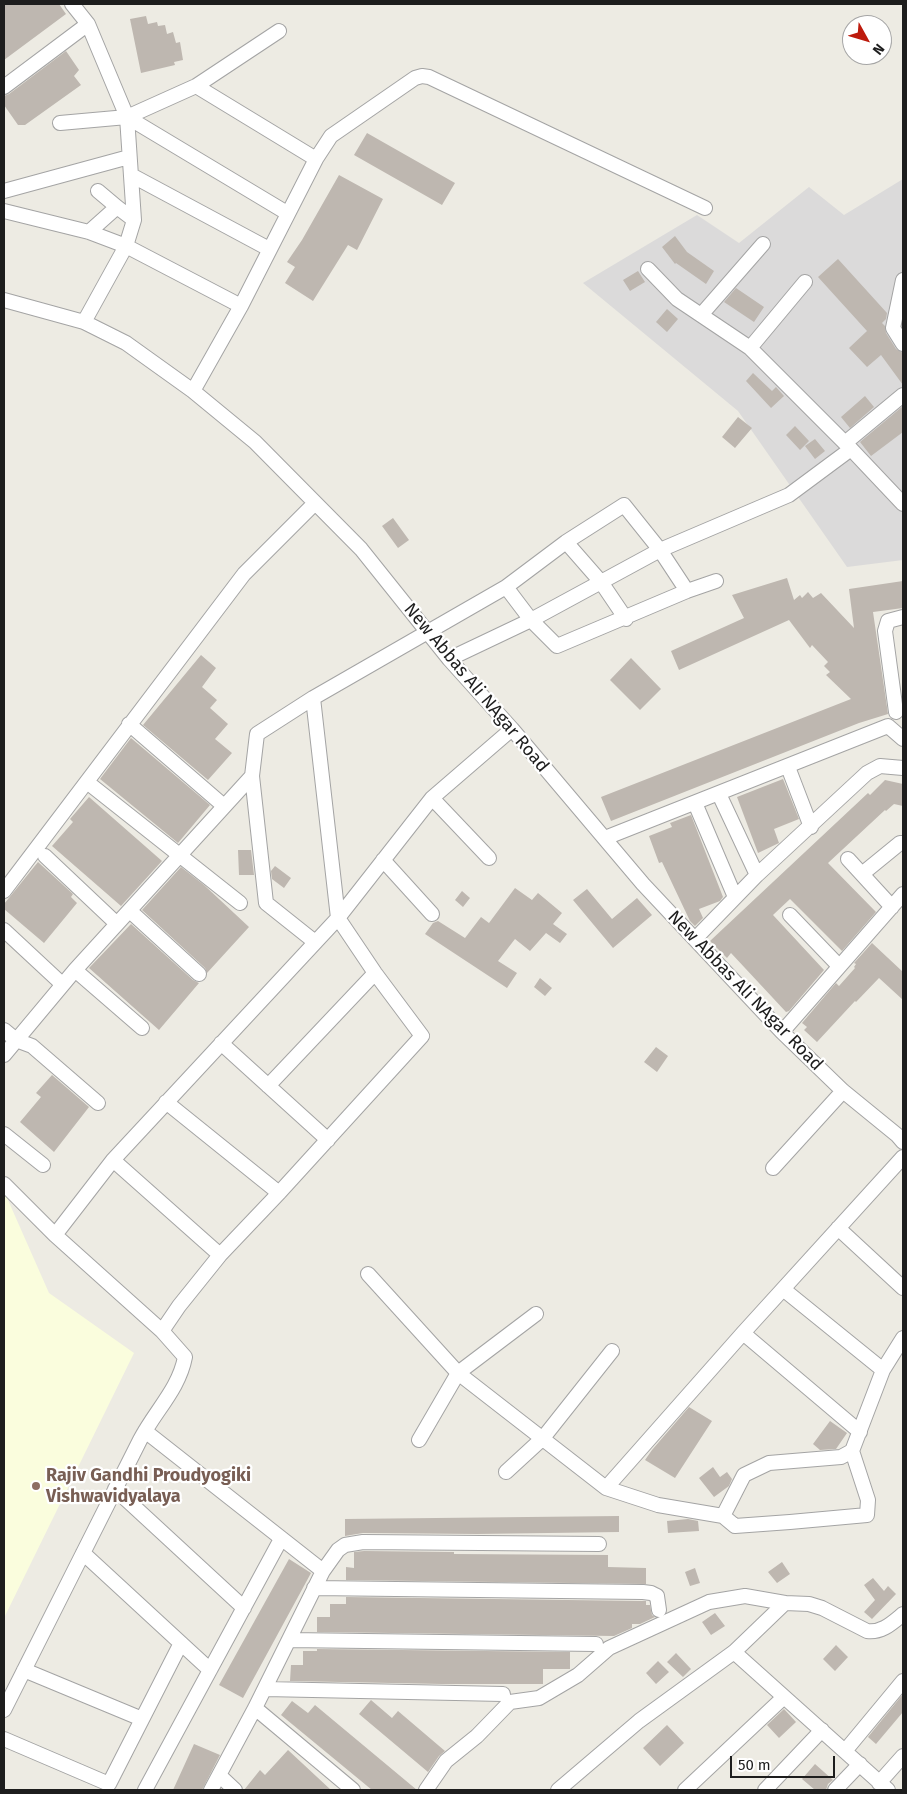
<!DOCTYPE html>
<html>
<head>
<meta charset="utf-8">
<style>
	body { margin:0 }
	#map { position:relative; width:907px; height:1794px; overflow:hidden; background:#edebe3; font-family:"Fira Sans",sans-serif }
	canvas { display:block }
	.frame { position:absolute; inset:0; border:5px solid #1d1d1d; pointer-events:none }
	.north { position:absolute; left:842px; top:15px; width:50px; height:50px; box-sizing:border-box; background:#fff; border:1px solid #a5a5a5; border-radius:50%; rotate:129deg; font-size:14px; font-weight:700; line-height:20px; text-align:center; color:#1d1d1d }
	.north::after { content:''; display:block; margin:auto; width:18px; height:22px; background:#bd1b0d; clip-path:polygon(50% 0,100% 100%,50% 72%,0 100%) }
	.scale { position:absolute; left:730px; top:1756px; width:105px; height:22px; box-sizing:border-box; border:2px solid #1d1d1d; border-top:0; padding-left:6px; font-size:15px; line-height:18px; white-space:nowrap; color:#1d1d1d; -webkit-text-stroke:4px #fff; paint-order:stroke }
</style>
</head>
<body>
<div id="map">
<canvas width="907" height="1794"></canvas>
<div class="frame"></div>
<div class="north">N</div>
<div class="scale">50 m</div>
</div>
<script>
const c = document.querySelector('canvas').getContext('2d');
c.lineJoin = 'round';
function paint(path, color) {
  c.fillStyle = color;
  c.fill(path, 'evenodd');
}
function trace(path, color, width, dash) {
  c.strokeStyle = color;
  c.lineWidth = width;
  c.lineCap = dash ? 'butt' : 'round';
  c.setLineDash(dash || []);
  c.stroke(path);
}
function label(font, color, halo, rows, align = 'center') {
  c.font = font + ' "Fira Sans",sans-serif';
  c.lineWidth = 4.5;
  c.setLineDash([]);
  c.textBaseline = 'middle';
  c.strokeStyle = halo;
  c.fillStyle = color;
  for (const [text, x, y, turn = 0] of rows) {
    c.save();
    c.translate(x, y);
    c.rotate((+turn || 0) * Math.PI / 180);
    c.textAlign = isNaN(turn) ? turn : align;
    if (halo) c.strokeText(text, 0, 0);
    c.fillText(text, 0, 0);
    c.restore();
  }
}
const residential = new Path2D(`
	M903,179v381l-56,7 -109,-156 -155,-128 114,-68 42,28 70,-56 35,28z`);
const education = new Path2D(`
	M4,1191l45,102 85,60 -130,265z`);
const building = new Path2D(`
	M4,4h55l7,10 -62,46z
	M146,16l2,8 9,-2 1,4 7,-1 2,9 6,-2 3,11 4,-1 3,18 -9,2 1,3 -34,8 -11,-54z
	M66,51l13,19 -5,6 7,9 -56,40h-7l-14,-20v-9l5,-2z
	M367,133l88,50 -13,22 -88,-50z
	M339,175l44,24 -26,51 -9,-5 -35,56 -28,-18 10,-16 -8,-5 15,-22z
	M675,236l12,16 27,19 -8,13 -30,-21 -1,1 -13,-17z
	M838,259l49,54 -1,6 -4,4 3,3 1,7 10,16 7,4v32l-22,-30 -14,12 -18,-19 18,-17 -49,-54z
	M638,271l7,11 -15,9 -7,-11z
	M736,288l28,19 -10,15 -30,-20z
	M667,309l11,10 -11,13 -11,-10z
	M753,373l19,18 4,-4 8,9 -13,12 -25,-27z
	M865,396l9,11 -24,21 -9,-11z
	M903,406v26l-32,24 -11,-14z
	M738,417l14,11 -17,20 -13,-11z
	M795,426l14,15 -9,9 -14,-15z
	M815,439l10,12 -10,8 -10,-13z
	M393,518l16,22 -11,8 -16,-22z
	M787,578l7,22 6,-5 2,3 6,-6 5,6 8,-5 33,35 -5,-39 54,-8v27l-30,4 15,102 -29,9 -248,98 -10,-24 250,-98 -25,-24 4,-3 -6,-6 4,-4 -16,-17 -2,3 -21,-28 -110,50 -8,-19 73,-33 -12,-23z
	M201,655l15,13 -14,19 15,13 -7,8 18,16 -13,15 17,14 -24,27 -65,-55z
	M631,658l30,31 -21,21 -30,-30z
	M131,738l79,67 -32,38 -78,-64z
	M783,779l16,40 -25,10 5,14 -21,10 -21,-56z
	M885,780l18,4v22l-9,-2 -8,7 -1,-1 -57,53 48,49 -34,39 -52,-52 -17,16 51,55 -35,41 -3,1 -55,-59 -4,5 -17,-17 158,-148 2,2z
	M89,797l73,64 -41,45 -69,-60 21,-24 -3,-3z
	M691,815l32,82 -3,4 -21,8 4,9 -8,8 -5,-5 -28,-59 -3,1 -10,-27 23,-9 -2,-4z
	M238,850h13l3,25h-15z
	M38,862l35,32 -2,3 6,6 -33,40 -40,-34v-5z
	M275,866l16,12 -7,10 -12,-9 -1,-8z
	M181,867l23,18 45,42 -42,46 -2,-5 -63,-58z
	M515,888l17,12 6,-7 24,20 -9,11 14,10 -7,9 -14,-10 -16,18 -15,-12 -17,22 19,12 -10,15 -82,-54 8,-11 5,-2 27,17 16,-21 8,6z
	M587,889l25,30 25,-21 15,17 -39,33 -40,-48z
	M462,891l8,7 -7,9 -8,-7z
	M131,924l62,56 6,3 -40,47 -70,-62z
	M872,943l31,29v28l-24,-22 -23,24 -1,-1 -38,41 -13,-12 3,-3 -5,-4 34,-40 3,3 16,-18 -1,-1 2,-3 -2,-1z
	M540,978l12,10 -7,8 -11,-9z
	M656,1047l12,9 -11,16 -13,-10z
	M52,1075l37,32 -35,45 -34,-30 21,-25 -5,-4z
	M689,1407l23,14 -37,57 -30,-18 7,-10z
	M830,1421l17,12 -11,16 -16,1 -7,-6z
	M713,1467l7,10 7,-5 5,7 -3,7 -15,11 -15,-19z
	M619,1516v16l-142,2 -114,-1 -18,3v-17z
	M688,1519l10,2 1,10 -31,2 -1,-12z
	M364,1551l90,1v2l154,1v12l38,1v16l-300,-4v-13l8,1v-16z
	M289,1559l22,14 -68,125 -24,-13z
	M782,1562l8,12 -13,9 -9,-11z
	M695,1568l5,15 -10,3 -5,-14z
	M873,1578l11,13 4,-5 8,8 -24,25 -8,-7 11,-12 -11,-15z
	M346,1597l296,4h4v4h4l2,10 3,2 -15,7h-8v4l-18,8 -297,-4v-15h13v-13h16z
	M715,1613l10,13 -14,9 -9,-13z
	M836,1645l12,12 -13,14 -12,-12z
	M317,1649l253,3v17h-27v15h-101l-152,-3 1,-16h12v-14h14z
	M676,1653l15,16 -8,8 -16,-15z
	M658,1661l11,11 -13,12 -10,-11z
	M903,1694v18l-27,32 -8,-7z
	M371,1700l21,18 6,-7 47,40 -6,5 -11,16 -69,-58z
	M292,1701l16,12 7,-8 102,85h-45l-91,-75z
	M784,1709l12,13 -17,16 -12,-13z
	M667,1725l17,18 -24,23 -17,-18z
	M194,1744l26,11 -18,35h-29z
	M288,1750l43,40h-87l16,-20 5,5z
	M815,1764l18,16 -5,4 -2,6h-11l-13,-11z`);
const minor = new Path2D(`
	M72,4l16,20 39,93 69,-31 83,-55
	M196,86l120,73
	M4,87l84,-63
	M127,117l160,96
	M60,123l67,-6 7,103 -8,26 -42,76
	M131,175l138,74
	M4,191l125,-34
	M98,191l19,16 17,13
	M4,211l85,21 37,14 115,60
	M89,232l28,-25
	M648,269l29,30 73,49 101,101 52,55
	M903,280l-10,48 10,16
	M4,300l80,22 42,21 67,48 62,51 106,107 88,110 63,70 131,155 139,148 61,59 54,44 6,7
	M701,315l62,-71
	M750,348l55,-66
	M193,391l48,-85 75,-147 15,-23 84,-58 7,-2 7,1 276,131
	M845,443l58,-48
	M566,542l35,40 25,37
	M506,587l25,33 26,26 130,-55 29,-10
	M449,659l82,-39 129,-70 129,-55 62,-46
	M896,712l-11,-81 3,-10 15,-4
	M129,724l95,82
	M788,767l23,60
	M87,782l153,121
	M719,794l38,81
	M432,798l57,60
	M695,803l40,94
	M605,838l283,-112 15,13
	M45,856l72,68
	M848,859l44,48
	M383,860l49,54
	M862,874l38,-31h3
	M4,891l240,-317 71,-71
	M130,911l69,63
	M790,915l49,51
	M4,930l58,54
	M695,939l62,-64 110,-102 13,-7 23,2
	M315,942l-49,-39 -14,-127 5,-42 56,-36 193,-111 60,-45 58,-37 36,45 27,41
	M75,970l67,58
	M4,1030l12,10 16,6 66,57
	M782,1032l121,-138
	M221,1043l107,97
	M4,1055l71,-85 177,-194
	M268,1086l107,-113
	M166,1102l113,91
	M4,1134l39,31
	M113,1160l107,95
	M773,1168l70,-77
	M4,1184l51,51 107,96 23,26c-6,32 -30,54 -45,83 -45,90 -91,180 -136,270
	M838,1228l65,60
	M55,1235l58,-75 225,-242 94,-120 80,-69
	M368,1274l90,99 148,115 52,17 65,11 12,10 55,-4 77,-7 1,-15 -16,-49 31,-81 20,-32
	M783,1289l100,81
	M162,1331l17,-25 41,-51 59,-62 143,-157 -47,-63 -37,-55 -25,-220
	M743,1333l117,99
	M145,1431l178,140
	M419,1440l39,-67 78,-59
	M506,1472l37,-34 69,-87
	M606,1488l137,-155 160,-176
	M115,1489l129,119
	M723,1516l21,-41 25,-12 72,-6 11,-6
	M83,1553l127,117
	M314,1588l329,4 8,1 6,3 2,14
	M289,1640l307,4
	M734,1652l154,138
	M24,1670l118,49
	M265,1689l238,5
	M255,1708l98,82
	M4,1739l105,45 72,-141
	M845,1751l58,-70
	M219,1775l16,15
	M879,1783l24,-27
	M145,1790l136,-251
	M211,1790l44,-82 68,-137 15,-21 7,-5 18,-3 236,2
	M426,1790l20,-29 31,-25 33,-34 29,-4 39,-23 31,-27 100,-46 36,-6 40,7
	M558,1790l81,-69 95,-69 51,-49 24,1 13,4 45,23c15,2 25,-8 36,-17
	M685,1790l99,-93
	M765,1790l57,-60
	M835,1790l25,-26`);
const markers = [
	[36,1486,5,"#8d6e63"]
];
const streetNames = [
	["New Abbas Ali NAgar Road",476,688,50],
	["New Abbas Ali NAgar Road",745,991,46]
];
const educationNames = [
	["Rajiv Gandhi Proudyogiki",46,1476],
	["Vishwavidyalaya",46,1497]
];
paint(residential, '#dbdada');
paint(education, '#fafddd');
paint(building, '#beb7b0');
trace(minor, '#a4a4a4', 16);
trace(minor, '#fff', 14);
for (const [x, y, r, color] of markers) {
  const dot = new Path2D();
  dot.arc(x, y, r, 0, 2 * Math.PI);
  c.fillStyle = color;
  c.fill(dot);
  trace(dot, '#fff', 2);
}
label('18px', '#1d1d1d', '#fff', streetNames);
label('bold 18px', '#785e54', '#fff', educationNames, 'left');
</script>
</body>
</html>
